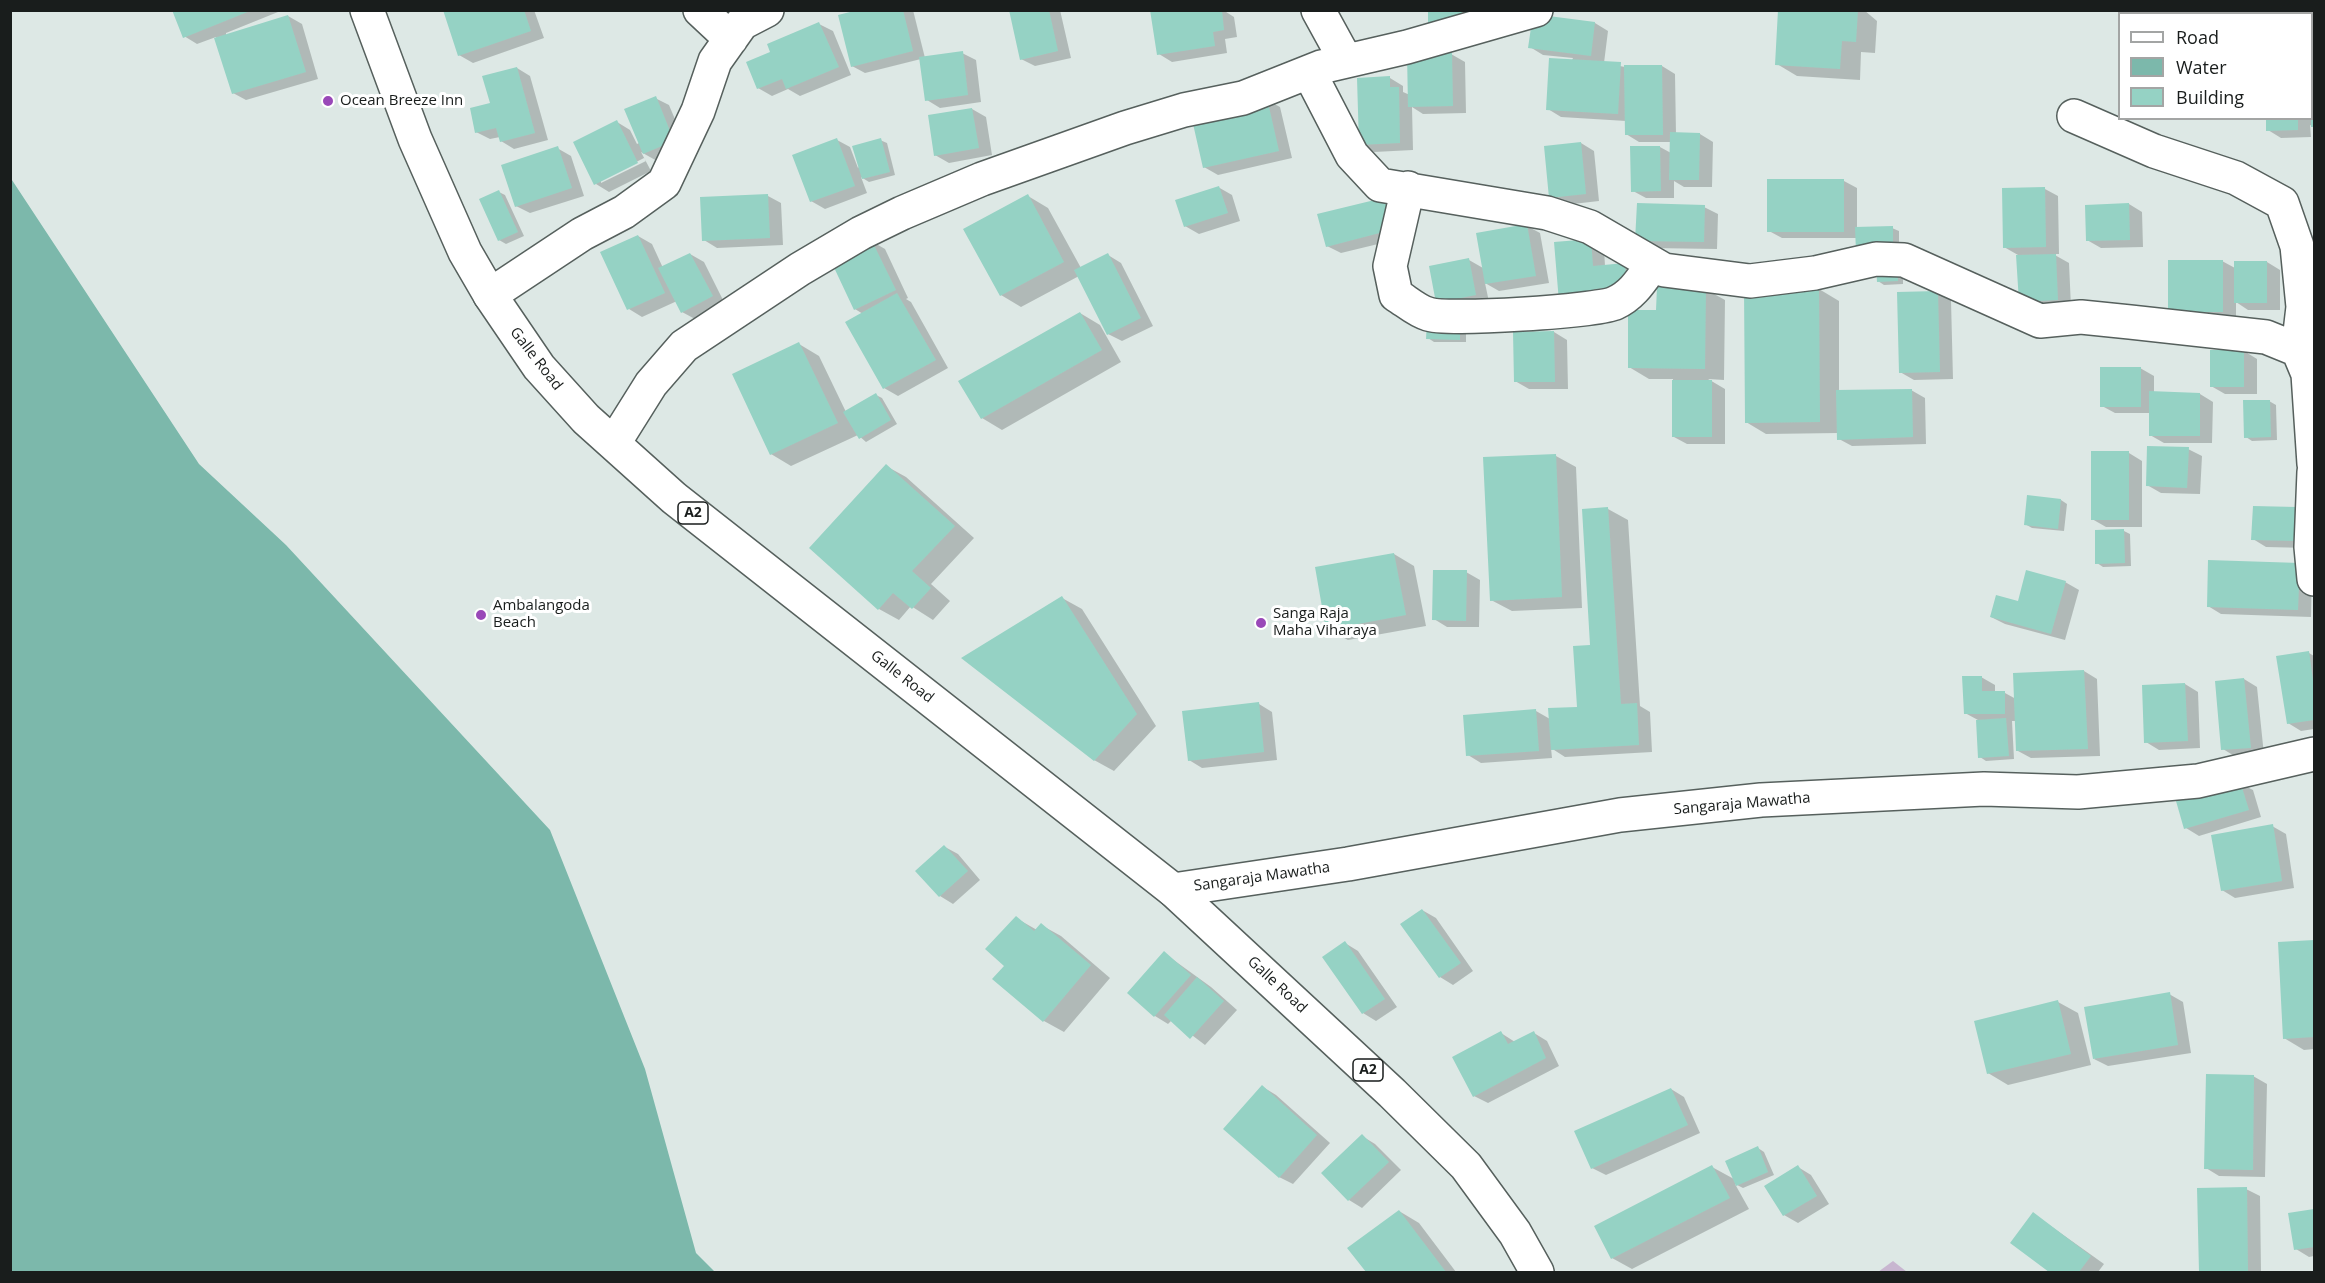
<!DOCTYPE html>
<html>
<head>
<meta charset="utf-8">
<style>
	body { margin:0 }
	#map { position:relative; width:2325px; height:1283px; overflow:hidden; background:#dde8e5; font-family:"Open Sans",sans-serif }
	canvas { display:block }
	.frame { position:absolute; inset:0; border:12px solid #191d1c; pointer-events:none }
	.legend { position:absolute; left:2118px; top:12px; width:195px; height:108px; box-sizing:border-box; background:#fff; border:2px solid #a3a5a4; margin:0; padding:8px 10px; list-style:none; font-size:18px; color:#191d1c }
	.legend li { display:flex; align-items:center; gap:12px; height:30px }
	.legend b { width:30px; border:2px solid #a3a5a4 }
</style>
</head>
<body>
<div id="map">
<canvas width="2325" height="1283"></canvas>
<div class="frame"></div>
<ul class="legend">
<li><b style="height:8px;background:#fff"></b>Road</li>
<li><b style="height:16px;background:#7cb8ab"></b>Water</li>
<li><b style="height:16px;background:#95d2c4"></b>Building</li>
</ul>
</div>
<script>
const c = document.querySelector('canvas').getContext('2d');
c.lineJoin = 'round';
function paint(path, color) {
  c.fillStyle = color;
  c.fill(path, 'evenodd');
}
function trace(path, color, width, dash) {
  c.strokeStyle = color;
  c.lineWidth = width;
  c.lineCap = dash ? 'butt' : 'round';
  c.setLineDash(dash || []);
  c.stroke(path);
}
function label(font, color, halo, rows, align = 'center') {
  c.font = font + ' "Open Sans",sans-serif';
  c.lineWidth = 6;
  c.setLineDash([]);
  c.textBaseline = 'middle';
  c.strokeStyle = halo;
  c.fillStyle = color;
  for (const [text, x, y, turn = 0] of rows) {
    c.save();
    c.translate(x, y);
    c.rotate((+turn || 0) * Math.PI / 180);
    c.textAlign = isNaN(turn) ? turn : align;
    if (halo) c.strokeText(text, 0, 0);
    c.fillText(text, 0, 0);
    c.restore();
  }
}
const green = new Path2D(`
	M1893,1261l14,11h-29z`);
const water = new Path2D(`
	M10,177l189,287 87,81 264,285 95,239 51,184 19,19h-704z`);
const shadow = new Path2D(`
	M173,10h110l-57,23v2l62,-19 14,8 16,55 -72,21 -13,-7 -17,-56 -19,7 -13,-8z
	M444,10h90l10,28 -71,25 -14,-8z
	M864,10h49l12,48 37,-5 14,7 5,42 -41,6 -13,-8 -6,-41 -56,14 -13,-7z
	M1011,10h49l11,48 -36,8 -14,-7z
	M1152,10h71l11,7 3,20 -12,2 2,14 -55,9 -13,-8z
	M1429,10h104v6l62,7 13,8 -4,32 21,4 37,-1 13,8 1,60h24l13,8 -1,45h-28l-10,-6v17h-28l-13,-7 27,-44 11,6v-11h-32l-13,-8v-13l-65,-4 -13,-8 25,-51 -30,-3 -13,-8 4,-29 -85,16 -20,-11z
	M1780,10h84l13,11 -2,32 -14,-1 -1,28 -63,-4 -20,-12z
	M819,24l14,7 18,44 -51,21 -12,-7 -16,7 -14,-8 14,-35z
	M1451,54l14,8 1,51 -43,1 -11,-7 1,43 -39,2 -13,-8 29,-66 13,8v6l7,3z
	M517,68l13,8 18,64 -34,9 -13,-8 -1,-4 -10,2 -14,-7z
	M2312,68h2v59l-4,-2 1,12 -30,1 -13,-8 -1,-12h45z
	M655,98l14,7 18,43 -30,13 -16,-9 10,19 -42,21 -13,-8 21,-62 13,8 7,14 2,-1zM644,158l2,3 -45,22v-3z
	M1267,100l13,7 12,51 -74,17 -14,-8z
	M972,109l14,8 6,38 -43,8 -14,-8z
	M837,140l13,7 8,21 22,-28 7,3 8,32 -26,7 -8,-5 6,16 -42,16 -14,-8z
	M1581,143l13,8 5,50 -35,4 -13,-8z
	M557,148l14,8 13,40 -54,17 -14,-7z
	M1844,181l13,7v40h35l7,3v22l-42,-15h-75l-13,-7z
	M1218,187l14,8 8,26 -41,13 -14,-8z
	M2045,189l13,7 1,58h-6l16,9 2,44 -37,2 -14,-8 -2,-46 -14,-8z
	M499,192l6,3 19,41 -18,8 -7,-4z
	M768,196l13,7 2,42 -66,3 -13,-8z
	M1028,196l20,12 33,60 27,-13 13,8 32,63 -31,15 -14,-7 -29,-58 -58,31 -20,-12z
	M2129,204l13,8 1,35 -42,1 -14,-8z
	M1704,207l14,7 -1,35 -67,-1 -13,-8z
	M1319,215l88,22 -66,16 -14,-7z
	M1527,226l13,7 9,50 -50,8 -14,-8 4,19h-51l31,-42 14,8z
	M638,236l14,8 11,24 27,-14 14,8 21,42 -30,15 -13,-7 -5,-11 -35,16 -13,-8 -27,-56z
	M871,241l14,8 23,49 -2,1 5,3 37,66 -50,28 -14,-8 -21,-74 -8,-5z
	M1590,241l14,7 1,18 20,-1 13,8 -65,36z
	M2222,261l13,7 32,-6 13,8v40h-32l-12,-8v16h-53z
	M1903,270v14l-19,1 -6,-4z
	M1705,289l20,11 -1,80 -16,-1 17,10v55h-38l-13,-7 -1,-58h-24l-20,-12 28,-55z
	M1819,289l20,12v91l72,-2 14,8 1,46 -74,2 -13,-7v-6l-73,1 -20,-12z
	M1937,292l14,8 2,79 -39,1 -14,-8z
	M1080,313l20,12 21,37 -119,68 -20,-12z
	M1466,326v16h-32l-6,-4z
	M1554,332l13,8 1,49h-39l-14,-8z
	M799,344l20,12 27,56 30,-17 6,3 15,26 -31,18 -8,-7 -67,31 -20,-12z
	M2244,351l13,8v35h-32l-14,-8z
	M2140,368l14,8v17l46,1 13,8 -1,41h-48l-14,-8v-22h-35l-13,-7z
	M2269,401l7,4 1,35 -25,1 -6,-4z
	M2188,449l14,7 -2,38 -39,-1 -14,-8z
	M2129,453l13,8v66h-36l-14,-8z
	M1556,456l20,11 6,141 -70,3 -21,-11z
	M886,466l20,11 68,61 -43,46 19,17 -17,19 -22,-14 -12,14 -20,-11z
	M2061,500l6,4 -3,27 -32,-3 -7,-4z
	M1608,509l20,11 12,186 10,6 2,40 -87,5 -14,-9 1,10 -71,5 -13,-8 68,-44 14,8 29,-11 13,-62z
	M2297,509l12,39 -43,-1 -13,-8z
	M2124,531l6,3 1,32 -28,1 -6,-4z
	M1394,554l20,12 12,60 -78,14 -21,-11z
	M1466,572l14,8 -1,47h-32l-13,-8z
	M2312,572l-1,45 -90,-3 -13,-8z
	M2065,582l14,8 -14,50 -60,-16 -14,-7z
	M1062,598l20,11 74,117 -42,45 -20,-11z
	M2309,653l5,3v73l-13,2 -13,-8z
	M2084,671l13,8 3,77 -69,2 -13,-7 -2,-30h-4l2,38 -28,2 -6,-4 -2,-37 -13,-7 16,-36 14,8v8h10l11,6z
	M2244,679l13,8 7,68 -28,2 -13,-8z
	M2185,684l13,8 2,56 -41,2 -13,-8z
	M1259,704l13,8 5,48 -75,8 -13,-8z
	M2239,783l14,7 8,27 -62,19 -13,-8z
	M2272,826l14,8 8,54 -59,10 -13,-8z
	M945,847l13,7 22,26 -27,24 -13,-8z
	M1422,910l14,8 37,53 -20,14 -13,-8z
	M1016,918l21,12 4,-5 20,11 49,42 -46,54 -20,-11 -49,-42 11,-13z
	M2314,942v107l-10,1 -20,-12 -4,-94z
	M1345,943l13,8 39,56 -21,14 -13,-8z
	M1164,953l47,34 26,23 -32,35 -33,-25 -4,4 -13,-8 -26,-23z
	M2169,994l14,8 8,51 -83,13 -14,-7z
	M2058,1002l20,11 13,52 -83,20 -20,-12z
	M1501,1033l14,9 19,-9 13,8 12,25 -71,37 -14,-7z
	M2253,1076l14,8 -2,93 -46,-1 -13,-8z
	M1263,1087l13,8 54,48 -37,41 -14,-7z
	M1671,1089l13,8 16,36 -94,42 -14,-7z
	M1362,1136l13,8 26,26 -39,38 -13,-8z
	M1758,1148l6,4 10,23 -31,13 -8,-4 14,25 -117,60 -20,-11 100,-91 22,12z
	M1798,1167l13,8 18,29 -31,19 -14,-8z
	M2246,1189l14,7 1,76h-61l-1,-82z
	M2314,1210v46l-5,1 -13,-8 -6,-35z
	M1399,1211l20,12 37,49h-88l-19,-24z
	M2034,1214l70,50 -6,8h-46l-40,-29z`);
const building = new Path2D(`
	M172,10h78v1l-67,27z
	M443,10h81l7,21 -73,25z
	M858,10h45l10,41 -62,16 -13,-52z
	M1009,10h40l9,41 -38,9z
	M1150,10h72l2,20 -11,2 2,14 -58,9z
	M1428,10h34v13h-34z
	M1778,10h80l-2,32 -14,-1 -2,28 -65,-4z
	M1533,14l62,8 -4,34 -63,-8z
	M288,15l18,57 -74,22 -18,-56z
	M819,22l20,45 -53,22 -4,-10 -25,10 -11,-27 24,-10 -3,-8z
	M963,51l5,44 -43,6 -6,-44z
	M1407,53h45l1,53 -45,1z
	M1549,58l72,4 -3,52 -72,-4z
	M1624,65h38l1,70h-38z
	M2314,66v61h-3l1,-60z
	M517,67l18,66 -35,9 -4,-14 -21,5 -5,-25 20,-5 -8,-27z
	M1390,76v11h9l1,56 -41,2 -2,-67z
	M656,96l18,45 -31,13 -19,-45z
	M1267,98l12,53 -76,17 -12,-53z
	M972,108l7,40 -45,8 -6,-41z
	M2266,118h32v12l-32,1z
	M617,120l21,43 -44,22 -21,-43z
	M1670,132l30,1 -1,47h-30z
	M837,138l18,48 -45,16 -18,-47z
	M881,138l9,34 -28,7 -10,-33z
	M1581,142l5,52 -37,4 -5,-52z
	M558,146l14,42 -57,19 -14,-42z
	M1630,146h30l1,45 -30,1z
	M1767,179h77v53h-77z
	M1219,186l9,27 -44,14 -9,-27z
	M2045,187l1,60 -43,1 -1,-60z
	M499,190l19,42 -20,9 -19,-42z
	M768,194l2,44 -68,3 -2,-44z
	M1028,194l36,68 -64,34 -37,-67z
	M1387,197l8,32 -69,18 -9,-33z
	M1637,203l68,2 -1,37 -69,-1z
	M2129,203l1,37 -44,1 -1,-36z
	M1527,224l9,52 -51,8 -9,-51z
	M1893,226v24l-37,2 -1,-25z
	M638,235l27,58 -38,17 -27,-58z
	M871,239l25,51 -42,20 -24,-51z
	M1591,239l2,27 32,-3 2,24 -33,2 1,10 -36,3 -5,-60z
	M690,253l23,43 -32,17 -23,-45z
	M1108,253l33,65 -34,17 -33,-65z
	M2056,254l2,46 -39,2 -3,-47z
	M1469,258l7,37 -40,8 -7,-37z
	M2168,260h55v52h-55z
	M2234,261h33v42h-33z
	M1897,265l1,16 -21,1 -1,-16z
	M1657,287h49l-1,82 -77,-1v-58h28z
	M1744,288h75l1,134 -75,1z
	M1938,291l2,81 -41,1 -2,-81z
	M897,293l39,67 -53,29 -38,-67z
	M1080,312l22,38 -121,69 -23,-38z
	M1427,320l33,1v19l-34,-1z
	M1554,331l1,51h-41l-1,-50z
	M799,342l39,81 -68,32 -38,-81z
	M2210,350h34v37h-34z
	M2100,367h41v40h-41z
	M1672,380h40v57h-40z
	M1912,389l1,48 -76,3 -1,-50z
	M2149,391l51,2v43h-51z
	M876,393l15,27 -32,19 -16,-27z
	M2243,400h27l1,37 -27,1z
	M2147,446l42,1 -2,41 -41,-2z
	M2091,451h38v69h-38z
	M1556,454l6,143 -72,4 -7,-144z
	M886,464l69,62 -43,45 19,17 -19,21 -19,-16 -15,17 -69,-62z
	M2027,495l34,4 -3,30 -34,-4z
	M2253,506l44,1 -1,34 -45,-1z
	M1608,507l13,197 16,-1 2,42 -88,5 -3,-42 29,-1 -4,-61 17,-1 -8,-136z
	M2124,529l1,34 -30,1v-34z
	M1394,553l12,62 -80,15 -11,-63z
	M2208,560l92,3 -2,47 -91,-3z
	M1433,570h34l-1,51 -34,-1z
	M2026,570l40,11 -15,53 -61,-17 6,-22 22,6z
	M1062,596l75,118 -43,47 -133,-103z
	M2309,651l5,37v32l-27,4 -11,-68z
	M2084,670l4,79 -72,2 -3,-78z
	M1962,676h20v15h23v23h-41z
	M2244,678l7,70 -30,2 -6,-69z
	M2185,683l3,58 -44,2 -2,-58z
	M1259,702l5,50 -76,9 -6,-50z
	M1536,709l3,42 -73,5 -3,-41z
	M2006,718l3,38 -31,2 -2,-38z
	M2240,781l9,29 -65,19 -8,-28z
	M2273,824l9,57 -61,10 -10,-56z
	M944,845l24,26 -29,26 -24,-26z
	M1422,909l39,54 -22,15 -39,-54z
	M1016,916l18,15 7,-8 50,42 -48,57 -51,-43 12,-13 -19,-17z
	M2314,940v97l-31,2 -5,-97z
	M1345,941l40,58 -23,15 -40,-57z
	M1164,951l27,24 -37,42 -27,-24z
	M1197,977l27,24 -34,38 -26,-24z
	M2170,992l8,53 -85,14 -9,-52z
	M2058,1000l13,54 -84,20 -13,-53z
	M1501,1031l7,13 26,-13 12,27 -73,39 -21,-40z
	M2206,1074l48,1 -1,95 -49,-1z
	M1262,1085l55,50 -38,43 -56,-49z
	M1671,1088l17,37 -97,44 -17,-38z
	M1362,1134l27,28 -41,39 -27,-28z
	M1758,1146l10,26 -32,14 -11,-25z
	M1712,1165l18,33 -119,61 -17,-33z
	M1798,1165l19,31 -34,20 -19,-30z
	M2247,1187l1,85h-49l-2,-84z
	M2314,1209v38l-20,3 -6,-37z
	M1399,1210l47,62h-80l-19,-24z
	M2033,1212l58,44 -12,16h-30l-39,-29z`);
const minor = new Path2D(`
	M700,10l31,29
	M1318,10l28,51
	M2239,14v-4
	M1309,72l43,83 28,30 167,28 43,14 74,43 86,11 65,-8 61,-14 28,1 136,61 41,-4 49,5 136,15 32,13
	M2074,116l80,35 82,27 46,25 15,43 6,61 -5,43 10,24 6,90
	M1408,188l-18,78 6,29c10,6 21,16 32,19 18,7 170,-3 187,-11 18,-8 27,-24 38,-39
	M490,295l92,-61 42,-22 40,-29 34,-72 17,-50 27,-38 25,-13
	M614,443l37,-59 33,-38 116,-77 61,-36 41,-20 80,-34 143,-51 59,-18 59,-12 78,-31 86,-20 129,-37
	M2314,472l-3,75 3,32
	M1173,890l175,-26 272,-49 141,-15 223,-11 94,3 120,-11 116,-27`);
const highway = new Path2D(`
	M367,10l48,129 50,113 25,43 49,72 47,52 88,79 499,392 219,203 74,73 49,67 22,39`);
const markers = [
	[328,101,6,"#9948b8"],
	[481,615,6,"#9948b8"],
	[1261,623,6,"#9948b8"]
];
const shields = [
	[693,513,30],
	[1368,1070,30]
];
const shieldNames = [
	["A2",693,513],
	["A2",1368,1070]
];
const poiNames = [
	["Ocean Breeze Inn",340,101],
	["Ambalangoda",493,606],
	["Beach",493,623],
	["Sanga Raja",1273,614],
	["Maha Viharaya",1273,631]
];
const streetNames = [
	["Galle Road",536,359,52],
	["Galle Road",902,677,38],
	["Sangaraja Mawatha",1742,804,-5],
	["Sangaraja Mawatha",1262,877,-8],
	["Galle Road",1277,985,43]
];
paint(green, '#c8b6d0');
paint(water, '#7cb8ab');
paint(shadow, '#0003');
paint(building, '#95d2c4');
trace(minor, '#56605d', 36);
trace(highway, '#56605d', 36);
trace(minor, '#fff', 33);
trace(highway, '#fff', 33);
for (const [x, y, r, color] of markers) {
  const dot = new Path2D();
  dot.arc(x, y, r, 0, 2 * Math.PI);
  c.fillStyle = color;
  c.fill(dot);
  trace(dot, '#fff', 2);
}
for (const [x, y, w] of shields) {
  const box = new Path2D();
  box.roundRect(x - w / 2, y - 11, w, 22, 4.5);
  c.fillStyle = '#fff';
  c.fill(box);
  trace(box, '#191d1c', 1.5);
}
label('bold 14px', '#191d1c', null, shieldNames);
label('15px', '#191d1c', '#fff', poiNames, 'left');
label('15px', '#191d1c', '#fff', streetNames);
</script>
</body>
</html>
